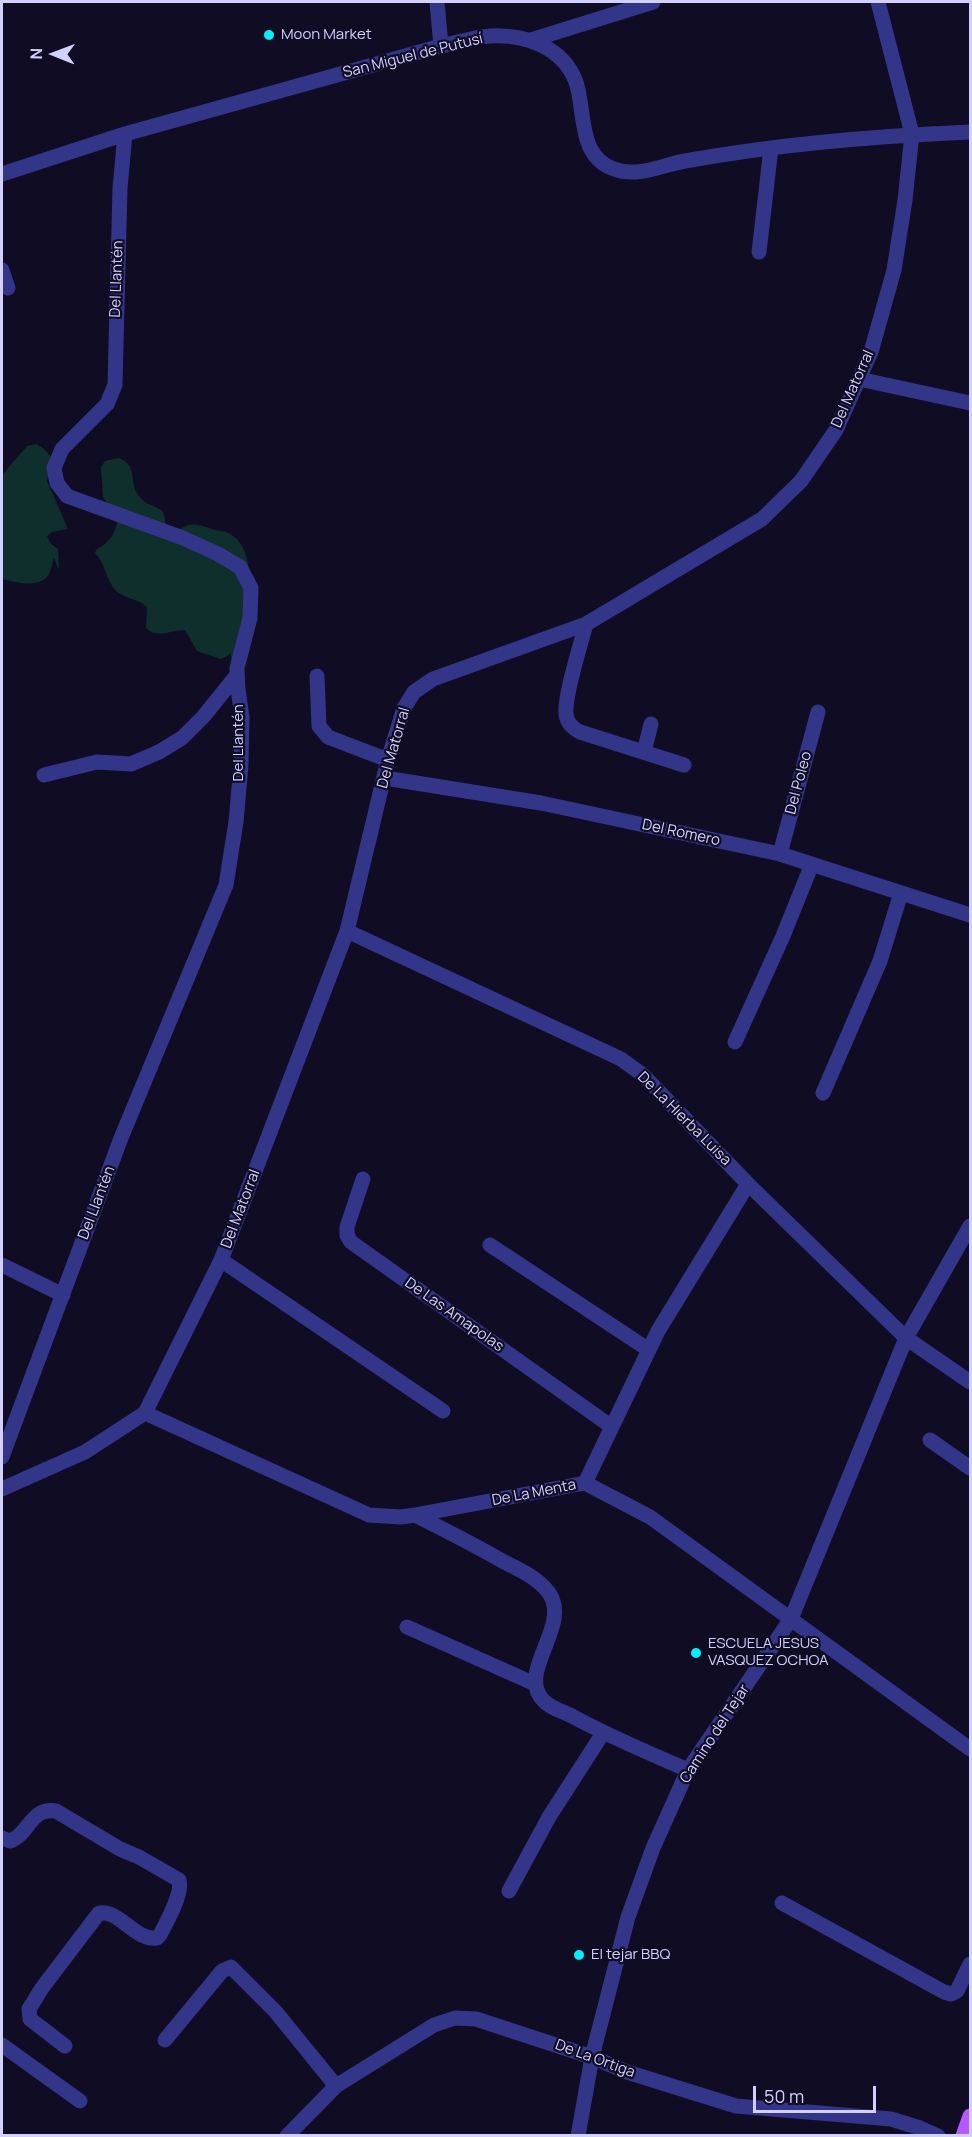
<!DOCTYPE html>
<html>
<head>
<meta charset="utf-8">
<style>
	body { margin:0 }
	#map { position:relative; width:972px; height:2137px; overflow:hidden; background:#0f0c24; font-family:Manrope,sans-serif }
	canvas { display:block }
	.frame { position:absolute; inset:0; border:3px solid #d2d0ff; pointer-events:none }
	.north { position:absolute; left:24px; top:24px; width:60px; height:60px; -webkit-text-stroke:4px #0f0c24; paint-order:stroke; rotate:271deg; font-size:16px; font-weight:700; line-height:24px; text-align:center; color:#d2d0ff }
	.north::after { content:''; display:block; margin:auto; width:21px; height:27px; background:#d2d0ff; clip-path:polygon(50% 0,100% 100%,50% 72%,0 100%) }
	.scale { position:absolute; left:753px; top:2086px; width:123px; height:27px; box-sizing:border-box; border:3px solid #d2d0ff; border-top:0; padding-left:8px; font-size:18px; line-height:21px; white-space:nowrap; color:#d2d0ff; -webkit-text-stroke:4px #0f0c24; paint-order:stroke }
</style>
</head>
<body>
<div id="map">
<canvas width="972" height="2137"></canvas>
<div class="frame"></div>
<div class="north">N</div>
<div class="scale">50 m</div>
</div>
<script>
const c = document.querySelector('canvas').getContext('2d');
c.lineJoin = 'round';
function paint(path, color) {
  c.fillStyle = color;
  c.fill(path, 'evenodd');
}
function trace(path, color, width, dash) {
  c.strokeStyle = color;
  c.lineWidth = width;
  c.lineCap = dash ? 'butt' : 'round';
  c.setLineDash(dash || []);
  c.stroke(path);
}
function label(font, color, halo, rows, align = 'center') {
  c.font = font + ' Manrope,sans-serif';
  c.lineWidth = 4.5;
  c.setLineDash([]);
  c.textBaseline = 'middle';
  c.strokeStyle = halo;
  c.fillStyle = color;
  for (const [text, x, y, turn = 0] of rows) {
    c.save();
    c.translate(x, y);
    c.rotate((+turn || 0) * Math.PI / 180);
    c.textAlign = isNaN(turn) ? turn : align;
    if (halo) c.strokeText(text, 0, 0);
    c.fillText(text, 0, 0);
    c.restore();
  }
}
const green = new Path2D(`
	M37,444l7,5 7,8 -4,24 21,48 -16,3 -5,4 4,8 7,5 1,21 -5,-12c-2,5 -2,9 -4,14 -7,18 -35,10 -48,7 0,-15 -2,-97 1,-104 7,-11 16,-19 24,-29z
	M119,458c19,8 10,21 18,35 8,14 19,11 26,19 2,4 2,9 3,14l14,3c12,-8 21,-4 35,1 5,1 13,2 17,5 34,24 7,96 -1,128v-10l-2,2 -8,4 -24,-8 -12,-21c-13,-1 -27,10 -39,-2l1,-21c-9,-8 -23,-9 -31,-16 -11,-12 -10,-27 -21,-38l1,-3c13,-8 21,-16 21,-32l-14,-21 -2,-30 4,-6z`);
const minor = new Path2D(`
	M437,2l4,44
	M531,40l122,-38
	M2,174l123,-40 316,-88c16,-3 33,-9 49,-10 35,-2 73,11 86,46 10,30 1,74 38,87 24,9 48,-4 71,-8 94,-17 190,-25 285,-29
	M759,252l12,-104
	M2,270l6,18
	M859,379l111,24
	M586,624c-5,20 -22,72 -20,90 1,9 6,14 14,18l104,33
	M317,676l2,50 9,11 60,23
	M644,752l7,-28
	M44,775l53,-13 34,2 28,-12 23,-14 21,-21 34,-42
	M385,778l156,25 239,51 190,61
	M780,854l38,-142
	M347,931l274,128 22,16 105,109 158,154 64,44
	M735,1042l48,-106 29,-72
	M823,1093l57,-132 21,-68
	M363,1179l-16,48v8l4,7 261,185
	M490,1245l159,105
	M221,1260l222,151
	M2,1265l61,30
	M145,1413l224,102 32,2 14,-2 170,-32 65,34 320,232
	M930,1440l40,28
	M2,1457l119,-319 105,-253 10,-63 5,-57 1,-48 -4,-28 -1,-21 13,-50 1,-30 -11,-21 -22,-13 -35,-16 -116,-42 -10,-13 -3,-15 8,-19 45,-45 8,-19 5,-197 5,-54
	M585,1483l73,-152 90,-147
	M2,1489l83,-37 60,-39 76,-153 126,-329 41,-171 16,-52 10,-16 19,-13 153,-55 176,-105 39,-38 35,-51 35,-78 23,-82 11,-70 7,-66 -34,-132
	M415,1515c30,15 60,30 89,47 16,8 34,16 45,31 23,33 -34,80 -5,108 6,7 20,11 28,15 38,21 77,37 116,54
	M407,1627l128,57
	M2,1838l8,3c19,-6 20,-34 46,-30l64,38 19,8 40,23c4,14 -12,41 -19,55l-3,3c-22,3 -38,-29 -58,-25l-57,75 -13,21 1,10 35,27
	M509,1891l40,-74 54,-84
	M782,1903l162,89 7,2 6,-3 13,-27
	M165,2040l57,-69 9,-4 44,44 61,75
	M2,2045l78,56
	M287,2136l49,-50 98,-61 21,-7 21,1 116,38 35,15 109,34 155,13 29,9 18,8
	M578,2136l14,-79 36,-140 25,-69 35,-78 103,-151 115,-281 64,-112`);
const major = new Path2D(`
	M963,2136l7,-20`);
const markers = [
	[269,35,6,"#00f0fb"],
	[696,1653,6,"#00f0fb"],
	[579,1955,6,"#00f0fb"]
];
const poiNames = [
	["Moon Market",281,35],
	["ESCUELA JESUS",708,1644],
	["VASQUEZ OCHOA",708,1661],
	["El tejar BBQ",591,1955]
];
const streetNames = [
	["San Miguel de Putusí",413,56,-14],
	["Del Llantén",117,279,-88],
	["Del Matorral",853,389,-66],
	["Del Llantén",239,743,-90],
	["Del Matorral",394,748,-74],
	["Del Poleo",799,783,-75],
	["Del Romero",681,833,12],
	["De La Hierba Luisa",684,1119,45],
	["Del Llantén",97,1203,-69],
	["Del Matorral",241,1209,-69],
	["De Las Amapolas",454,1315,35],
	["De La Menta",534,1493,-11],
	["Camino del Tejar",715,1734,-57],
	["De La Ortiga",595,2059,20]
];
paint(green, '#0f2f2c');
trace(minor, '#333588', 15);
trace(major, '#b657ff', 15);
for (const [x, y, r, color] of markers) {
  const dot = new Path2D();
  dot.arc(x, y, r, 0, 2 * Math.PI);
  c.fillStyle = color;
  c.fill(dot);
  trace(dot, '#0f0c24', 2);
}
label('15px', '#d2d0ff', '#0f0c24', poiNames, 'left');
label('15px', '#d2d0ff', '#0f0c24', streetNames);
</script>
</body>
</html>
